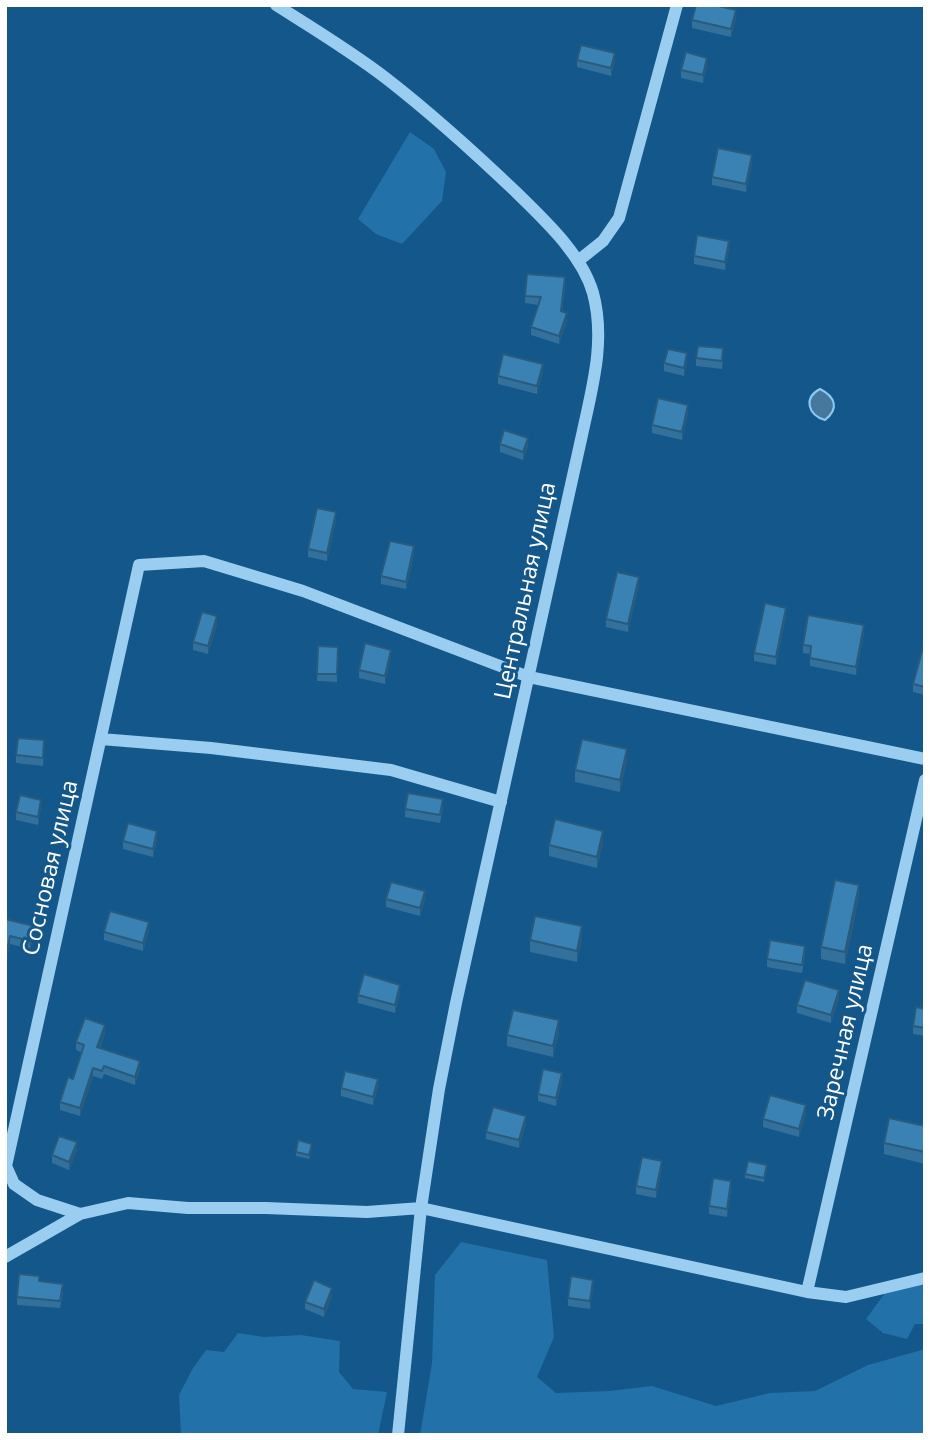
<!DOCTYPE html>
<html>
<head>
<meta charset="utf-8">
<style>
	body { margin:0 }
	#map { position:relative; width:930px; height:1440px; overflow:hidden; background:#13578b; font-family:"Open Sans",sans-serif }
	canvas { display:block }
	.frame { position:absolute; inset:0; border:7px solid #fff; pointer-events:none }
</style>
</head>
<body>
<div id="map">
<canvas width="930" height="1440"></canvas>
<div class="frame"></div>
</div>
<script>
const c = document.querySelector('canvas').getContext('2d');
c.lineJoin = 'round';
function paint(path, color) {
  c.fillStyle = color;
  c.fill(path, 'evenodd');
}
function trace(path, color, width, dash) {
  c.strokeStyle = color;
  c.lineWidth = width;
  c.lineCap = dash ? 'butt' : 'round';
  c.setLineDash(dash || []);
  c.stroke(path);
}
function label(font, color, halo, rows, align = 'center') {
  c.font = font + ' "Open Sans",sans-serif';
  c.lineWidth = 6;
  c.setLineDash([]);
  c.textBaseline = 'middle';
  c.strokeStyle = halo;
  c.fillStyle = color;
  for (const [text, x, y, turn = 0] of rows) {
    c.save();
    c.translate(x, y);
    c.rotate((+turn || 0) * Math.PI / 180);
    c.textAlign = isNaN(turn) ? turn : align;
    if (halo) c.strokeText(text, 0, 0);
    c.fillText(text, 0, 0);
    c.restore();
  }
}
const green = new Path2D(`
	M410,132l24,17 12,23 -4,29 -40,43 -26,-10 -18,-15z
	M461,1242l86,18 7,77 -17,40 19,16 53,-2 43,-5 64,20 54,-13 45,-2 53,-26 57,-16v86h-505l12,-72 3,-88z
	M925,1283v41h-10l-8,15 -24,-6 -17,-14 21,-29z
	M238,1333l26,4 37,-2 39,6 -1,31 14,17 34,3 -9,43h-197l-2,-40 14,-27 13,-18 18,2z`);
const water = new Path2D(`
	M820,389c16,8 19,20 5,31 -17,-5 -22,-22 -5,-31z`);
const minor = new Path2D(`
	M276,5c38,24 76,47 111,74 45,35 88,74 129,113 28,28 66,62 77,101 13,48 -1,95 -11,142l-126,568 -17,86 -18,119 -23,227
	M578,261l25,-20 16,-23 58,-213
	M101,739l110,9 180,22 110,32
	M925,759l-396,-82 -226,-86 -99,-30 -65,4 -133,601 8,18 23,16 43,14 48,-11 60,5h78l101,4 54,-4 386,84 39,5 79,-19
	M5,1257l75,-43
	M807,1292l118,-512`);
const wall = new Path2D(`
	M736,18l-5,19 -39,-9v-8z
	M577,60l38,1 -4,15 -34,-9z
	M707,65l-4,18 -22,-5v-8z
	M752,163l-6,29 -34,-7v-8z
	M729,249l-4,21 -31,-6v-8z
	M565,285l-3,27 5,9 -8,23 -28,-9v-8l7,-22 -13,-2v-7z
	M723,356l-1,13 -26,-3v-8z
	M687,361l-3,15 -20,-5v-8z
	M543,372l-6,22 -39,-10v-8z
	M688,413l-6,27 -30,-7v-8z
	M500,444l28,2 -5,14 -23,-8z
	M336,520l-9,41 -19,-4v-8z
	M414,554l-8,35 -25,-5v-8z
	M639,584l-11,48 -22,-5v-8z
	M786,615l-10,50 -22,-4v-8z
	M217,624l-9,30 -15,-4v-8z
	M864,633l-8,42 -46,-9v-12l-7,-1v-8z
	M925,644v51l-12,-3v-8z
	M318,646l20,1 -1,35 -20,-1z
	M391,657l-6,27 -26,-6v-8z
	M44,748l-1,18 -27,-3v-8z
	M627,760l-7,32 -45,-10v-12z
	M443,806l-3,17 -35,-6v-8z
	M41,807l-3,18 -22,-5v-8z
	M157,839l-4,18 -30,-8v-8z
	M603,843l-6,25 -48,-12v-11z
	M859,897l-14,67 -24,-5v-12z
	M386,899h39l-5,17 -34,-9z
	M5,919l29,15 -4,15 -20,-5 -5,25z
	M149,930l-6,21 -39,-11v-8z
	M582,938l-5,24 -47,-10v-12z
	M805,954l-3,19 -35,-6v-8z
	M400,993l-5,20 -37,-10v-8z
	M839,998l-8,25 -34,-10v-8z
	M925,1009v27l-12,-2v-8z
	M559,1032l-6,25 -46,-11v-11z
	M105,1033l-5,15 40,21 -5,16 -31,-11 -2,5 -9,-3 -13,40 -20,-6v-8l13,-23 8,-27 -5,-2v-8z
	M562,1081l-6,25 -18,-5v-7z
	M378,1087l-5,18 -32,-9v-8z
	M806,1113l-7,24 -36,-10v-8z
	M526,1124l-7,24 -33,-9v-7z
	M925,1126v38l-41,-10v-11z
	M312,1147l-3,12 -13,-3v-4z
	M77,1150l-8,20 -17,-7v-8z
	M662,1169l-6,29 -20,-4v-8z
	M767,1169l-3,13 -19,-4v-4z
	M731,1189l-4,28 -18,-3v-8z
	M39,1281l24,11 -3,16 -43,-3v-8z
	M593,1288l-3,21 -22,-3v-8z
	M332,1296l-8,21 -19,-8v-7z`);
const shadedWall = new Path2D(`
	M736,10v8l-5,19v-8z
	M615,53v8l-4,15v-8z
	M707,58v7l-4,18v-8z
	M752,155v8l-6,29v-8z
	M729,241v8l-4,21v-8z
	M567,313v8l-8,23v-8z
	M687,353v8l-3,15v-8z
	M543,364v8l-6,22v-8z
	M688,405v8l-6,27v-8z
	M528,438v8l-5,14v-8z
	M336,512v8l-9,41v-8z
	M414,546v8l-8,35v-7z
	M639,577v7l-11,48v-8z
	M786,608v7l-10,50v-8z
	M217,616v8l-9,30v-8z
	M864,625v8l-8,42v-8z
	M391,650v7l-6,27v-8z
	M627,749v11l-7,32v-12z
	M41,800v7l-3,18v-8z
	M157,831v8l-4,18v-8z
	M603,831v12l-6,25v-11z
	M859,885v12l-14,67v-12z
	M425,891v8l-5,17v-8z
	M149,922v8l-6,21v-8z
	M34,926v8l-4,15v-8z
	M582,926v12l-5,24v-11z
	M10,936v8l-5,25v-8z
	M400,985v8l-5,20v-8z
	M839,990v8l-8,25v-8z
	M559,1020v12l-6,25v-11z
	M105,1025v8l-8,22v-8z
	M140,1061v8l-5,16v-8z
	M93,1068v8l-13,40v-8z
	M562,1073v8l-6,25v-8z
	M378,1079v8l-5,18v-8z
	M806,1105v8l-7,24v-8z
	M526,1116v8l-7,24v-8z
	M77,1142v8l-8,20v-8z
	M662,1161v8l-6,29v-8z
	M731,1181v8l-4,28v-8z
	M593,1280v8l-3,21v-8z
	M332,1288v8l-8,21v-8z`);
const building = new Path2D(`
	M696,5h18l22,5 -5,19 -39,-9z
	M581,45l34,8 -4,15 -34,-8z
	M686,52l21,6 -4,17 -22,-5z
	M718,148l34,7 -6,29 -34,-7z
	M697,235l32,6 -4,21 -31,-6z
	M527,274l38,3 -4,34 6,2 -8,23 -28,-9 10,-30 -16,-1z
	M698,346l25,2 -1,13 -26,-3z
	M668,349l19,4 -3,15 -20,-5z
	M503,354l40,10 -6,22 -39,-10z
	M658,398l30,7 -6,27 -30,-7z
	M504,430l24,8 -5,14 -23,-8z
	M317,508l19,4 -9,41 -19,-4z
	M390,541l24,5 -8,36 -25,-6z
	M617,572l22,5 -11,47 -22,-5z
	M765,603l21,5 -10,49 -22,-4z
	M202,612l15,4 -9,30 -15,-4z
	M808,615l56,10 -8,42 -46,-9 1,-12 -8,-1z
	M365,643l26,7 -6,26 -26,-6z
	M924,644h1v43l-12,-3z
	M318,646l20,1 -1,27h-20z
	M18,738l26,2 -1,18 -27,-3z
	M582,739l45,10 -7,31 -45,-10z
	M408,793l35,6 -3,16 -35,-6z
	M20,795l21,5 -3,17 -22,-5z
	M555,819l48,12 -6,26 -48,-12z
	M128,823l29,8 -4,18 -30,-8z
	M835,880l24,5 -14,67 -24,-5z
	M391,882l34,9 -5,17 -34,-9z
	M110,911l39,11 -6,21 -39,-11z
	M535,916l47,10 -5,25 -47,-11z
	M5,919l29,7 -4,15 -20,-5 -5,25z
	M770,940l35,6 -3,19 -35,-6z
	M364,974l36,11 -5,20 -37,-10z
	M805,980l34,10 -8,25 -34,-10z
	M916,1007l9,2v19l-12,-2z
	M513,1010l46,10 -6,26 -46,-11z
	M85,1018l20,7 -8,22 43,14 -5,16 -31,-11 -2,5 -9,-3 -13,40 -20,-6 8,-25 5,2 11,-34 -8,-3z
	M543,1069l19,4 -6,25 -18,-4z
	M345,1071l33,8 -5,18 -32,-9z
	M770,1095l36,10 -7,24 -36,-10z
	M493,1107l33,9 -7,24 -33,-8z
	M889,1118l36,8v26l-41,-9z
	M59,1136l18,6 -8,20 -17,-7z
	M298,1140l14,4 -3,11 -13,-3z
	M642,1157l20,4 -6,29 -20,-4z
	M748,1161l19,4 -3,13 -19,-4z
	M713,1178l18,3 -4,28 -18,-3z
	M19,1274l20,2v5l24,3 -3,17 -43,-4z
	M571,1276l22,4 -3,21 -22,-3z
	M314,1280l18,8 -8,21 -19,-7z`);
const streetNames = [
	["Центральная улица",526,591,-78],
	["Сосновая улица",51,868,-77],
	["Заречная улица",846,1032,-77]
];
paint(green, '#2271a8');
paint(water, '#46789e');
trace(water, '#8ccaf4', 2);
trace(minor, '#9acdf0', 12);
paint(wall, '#33709b');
paint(shadedWall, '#295b7e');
paint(building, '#3b82b4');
trace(building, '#295b7e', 2);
label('23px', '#fff', '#13578b', streetNames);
</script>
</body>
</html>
